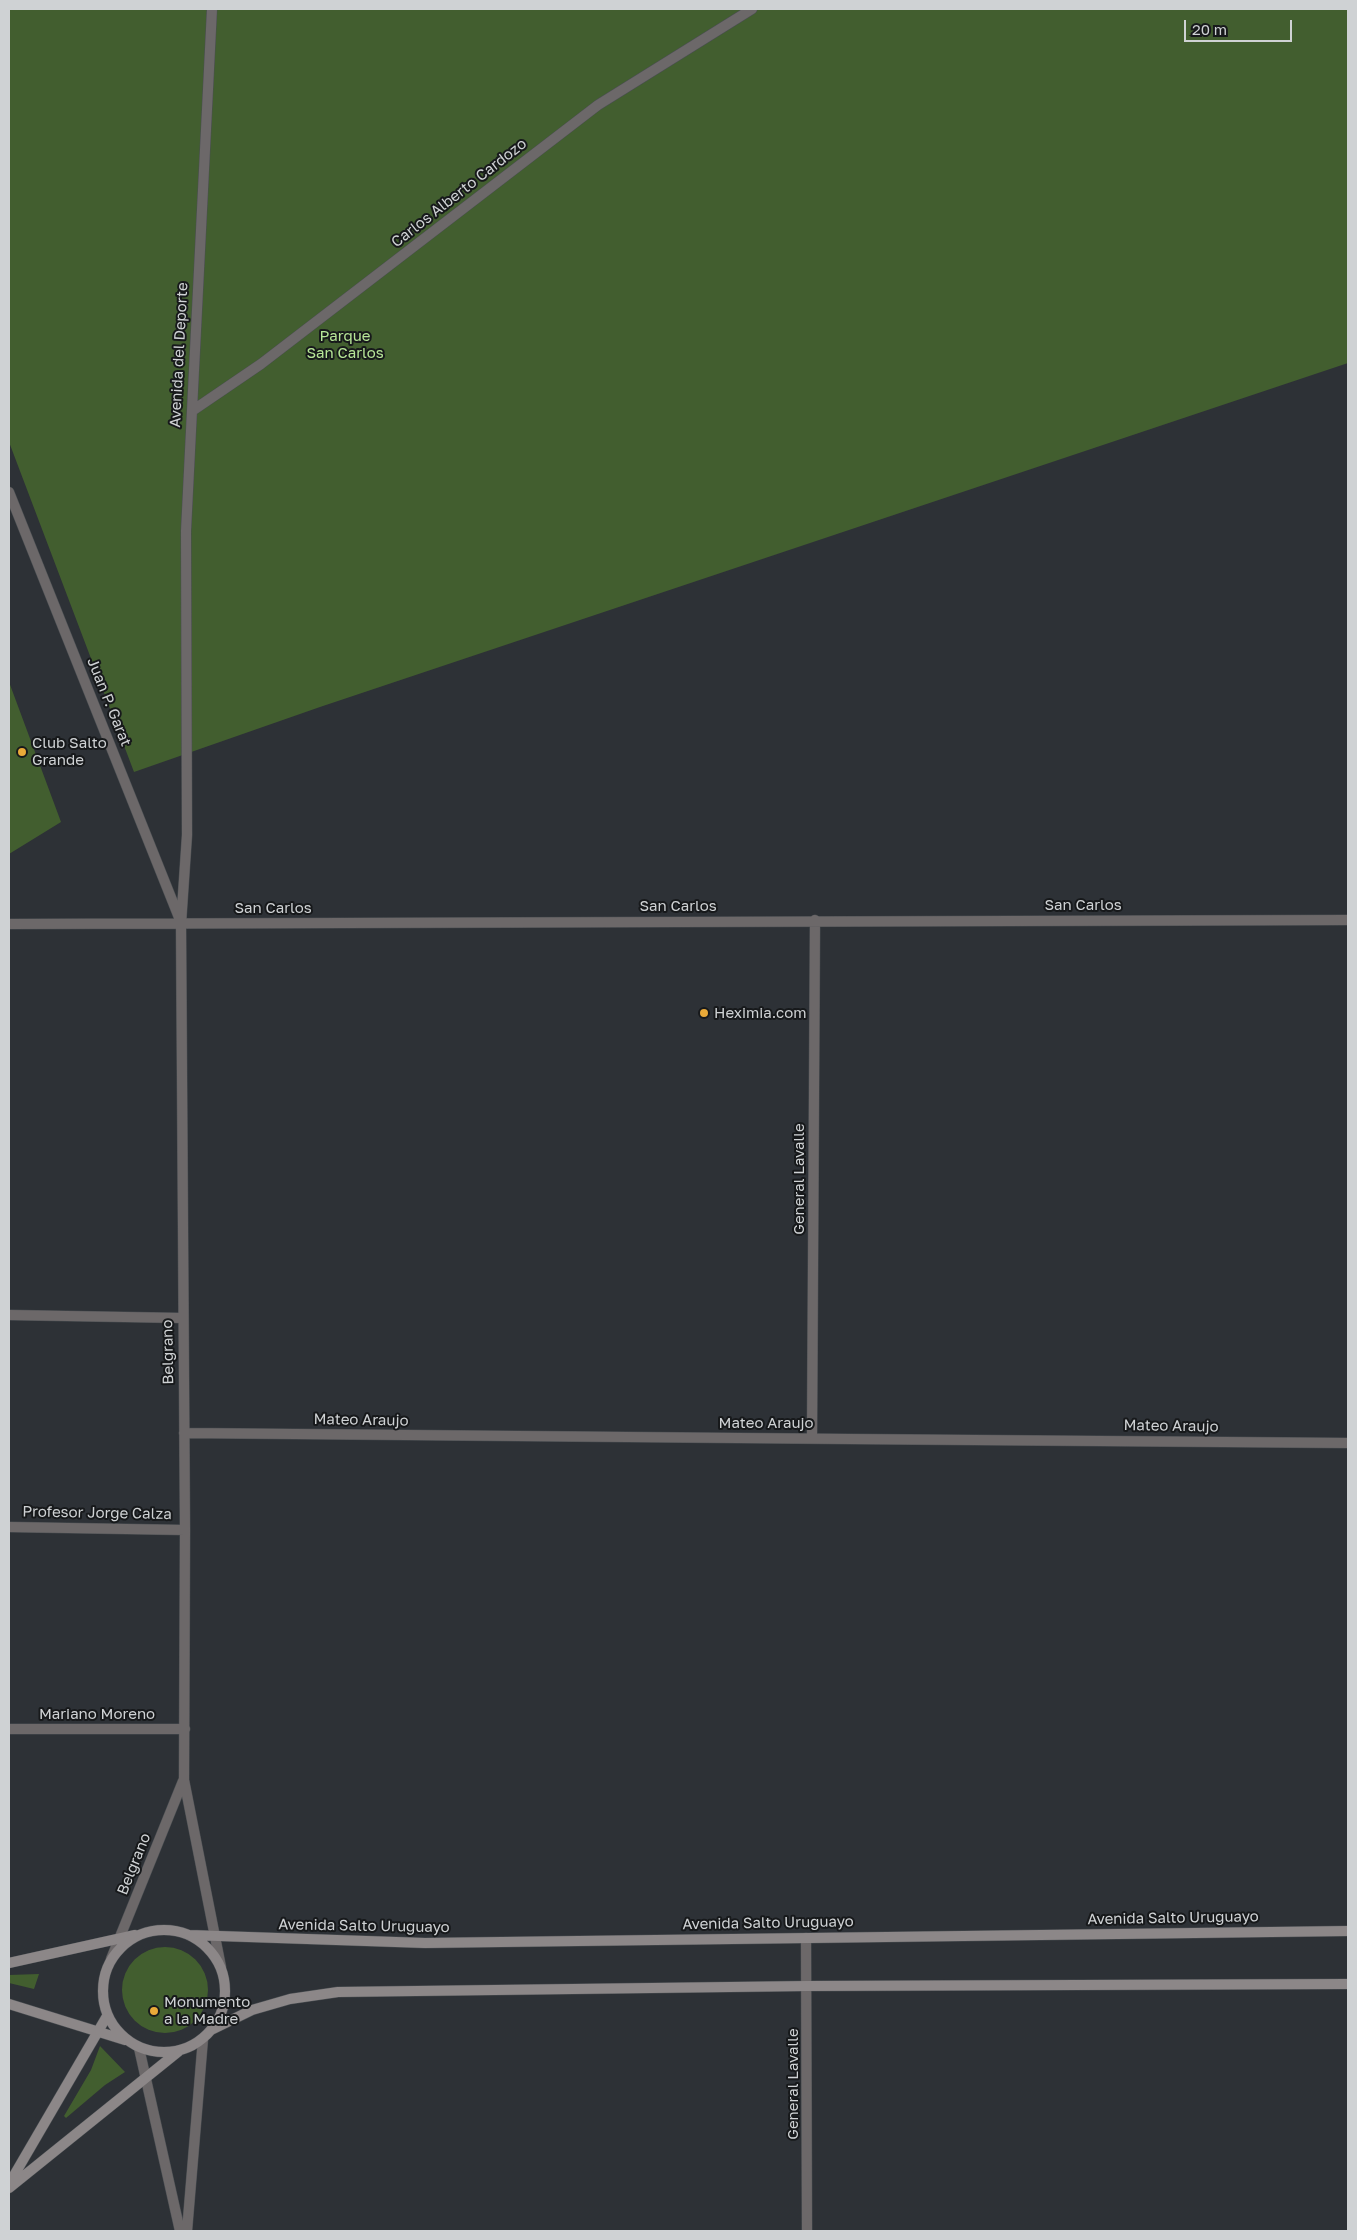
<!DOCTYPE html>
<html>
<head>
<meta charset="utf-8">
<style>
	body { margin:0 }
	#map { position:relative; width:1357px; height:2240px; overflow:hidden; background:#2d3136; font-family:"Golos Text",sans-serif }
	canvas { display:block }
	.frame { position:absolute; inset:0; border:10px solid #cfd2d4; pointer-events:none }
	.scale { position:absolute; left:1184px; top:20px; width:108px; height:22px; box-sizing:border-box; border:2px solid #cfd2d4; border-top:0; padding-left:6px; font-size:15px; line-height:18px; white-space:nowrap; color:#cfd2d4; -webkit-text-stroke:4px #17191b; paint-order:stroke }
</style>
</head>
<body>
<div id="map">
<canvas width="1357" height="2240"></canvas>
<div class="frame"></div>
<div class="scale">20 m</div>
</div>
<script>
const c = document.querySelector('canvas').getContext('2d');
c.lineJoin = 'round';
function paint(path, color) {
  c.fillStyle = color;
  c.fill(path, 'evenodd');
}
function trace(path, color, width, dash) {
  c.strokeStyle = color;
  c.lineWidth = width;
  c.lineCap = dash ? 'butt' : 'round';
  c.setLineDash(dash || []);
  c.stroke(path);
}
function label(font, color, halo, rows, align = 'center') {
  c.font = font + ' "Golos Text",sans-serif';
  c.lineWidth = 4;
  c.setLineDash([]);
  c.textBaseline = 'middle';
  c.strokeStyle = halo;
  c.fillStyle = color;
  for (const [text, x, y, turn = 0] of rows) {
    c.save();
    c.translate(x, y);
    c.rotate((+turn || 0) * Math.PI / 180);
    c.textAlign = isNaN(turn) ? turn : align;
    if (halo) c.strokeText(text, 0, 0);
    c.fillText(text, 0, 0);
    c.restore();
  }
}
const green = new Path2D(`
	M9,9h1339v354l-1028,344 -186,65 -125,-330z
	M9,682l52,140 -52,32z
	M122 1990a43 43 0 1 1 86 0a43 43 0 1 1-86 0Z
	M39,1974l-5,15 -25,-6v-8z
	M100,2046l25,26 -20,13 -39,33 -2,-2 27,-46z`);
const street = new Path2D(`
	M212,9l-26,522 1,304 -6,89 4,606 -1,250 37,187
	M192,411l69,-47 337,-259 154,-96
	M9,492l171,428
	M9,924l1339,-4
	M9,1315l173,3
	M184,1433c388,5 776,6 1164,10
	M812,1438l3,-518
	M9,1527l176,3
	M9,1729h176
	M806,1938l1,293
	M111,1959l72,-178
	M139,2048l41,183
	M187,2231l16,-192`);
const secondary = new Path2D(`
	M103 1991a61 61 0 1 1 122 0a61 61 0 1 1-122 0Z
	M189,1935l236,8 923,-12
	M9,1963l126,-28
	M9,2004l116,36
	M213,2029l39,-19 38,-11 48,-7 470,-6 540,-2
	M9,2184l98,-168
	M9,2188l170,-137`);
const markers = [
	[22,752,5,"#eaaa39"],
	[704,1013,5,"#eaaa39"],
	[154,2011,5,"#eaaa39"]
];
const streetNames = [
	["Carlos Alberto Cardozo",459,193,-38],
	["Avenida del Deporte",179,355,-87],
	["Juan P. Garat",109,702,68],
	["San Carlos",1083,905],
	["San Carlos",678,906],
	["San Carlos",273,908],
	["General Lavalle",799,1179,-90],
	["Belgrano",168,1352,-91],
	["Mateo Araujo",361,1420,1],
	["Mateo Araujo",766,1423],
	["Mateo Araujo",1171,1426,1],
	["Profesor Jorge Calza",97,1513,1],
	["Mariano Moreno",97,1714],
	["Belgrano",134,1864,-68],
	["Avenida Salto Uruguayo",1173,1918,-1],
	["Avenida Salto Uruguayo",768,1923,-1],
	["Avenida Salto Uruguayo",364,1926,1],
	["General Lavalle",793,2084,-90]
];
const parkNames = [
	["Parque",345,336],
	["San Carlos",345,353]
];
const poiNames = [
	["Club Salto",32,743],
	["Grande",32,760],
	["Heximia.com",714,1013],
	["Monumento",164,2002],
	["a la Madre",164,2019]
];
paint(green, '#425e2f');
trace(street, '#4a4e52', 11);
trace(secondary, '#4a4e52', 11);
trace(street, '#6c6869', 10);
trace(secondary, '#8c8788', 10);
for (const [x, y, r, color] of markers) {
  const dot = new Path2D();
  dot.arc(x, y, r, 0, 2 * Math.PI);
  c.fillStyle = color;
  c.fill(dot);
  trace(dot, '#17191b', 2);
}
label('15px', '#cfd2d4', '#17191b', streetNames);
label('15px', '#b7e697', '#17191b', parkNames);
label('15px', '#cfd2d4', '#17191b', poiNames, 'left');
</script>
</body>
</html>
